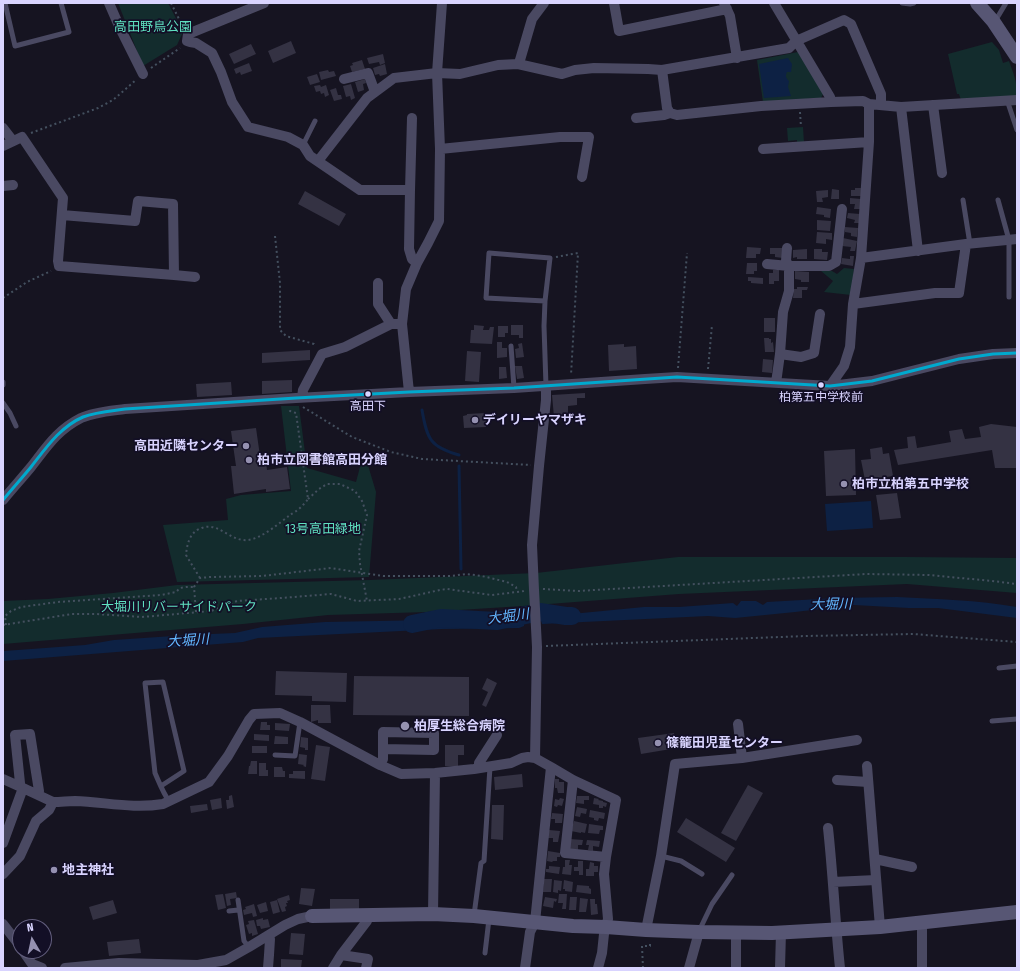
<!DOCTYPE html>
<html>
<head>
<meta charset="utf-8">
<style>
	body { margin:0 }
	#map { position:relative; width:1020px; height:971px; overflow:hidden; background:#161421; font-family:"Fira Sans Condensed",sans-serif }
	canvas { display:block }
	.frame { position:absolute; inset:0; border:4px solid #d9d4ff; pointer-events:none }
	.north { position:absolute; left:12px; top:919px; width:40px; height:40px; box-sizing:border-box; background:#130f26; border:1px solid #625e7d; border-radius:50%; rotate:351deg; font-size:11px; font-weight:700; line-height:16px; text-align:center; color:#d9d4ff }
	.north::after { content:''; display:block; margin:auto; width:14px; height:18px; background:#9591b1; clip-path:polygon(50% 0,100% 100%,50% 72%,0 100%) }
</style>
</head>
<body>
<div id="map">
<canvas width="1020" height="971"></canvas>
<div class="frame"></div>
<div class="north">N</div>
</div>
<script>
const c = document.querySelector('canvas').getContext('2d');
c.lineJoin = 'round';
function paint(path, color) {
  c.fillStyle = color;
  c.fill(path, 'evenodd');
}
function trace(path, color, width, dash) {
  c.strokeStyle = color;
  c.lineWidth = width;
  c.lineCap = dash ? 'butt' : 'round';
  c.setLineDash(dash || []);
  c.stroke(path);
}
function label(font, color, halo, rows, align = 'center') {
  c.font = font + ' "Fira Sans Condensed","Noto Sans JP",sans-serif';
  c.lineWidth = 3.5;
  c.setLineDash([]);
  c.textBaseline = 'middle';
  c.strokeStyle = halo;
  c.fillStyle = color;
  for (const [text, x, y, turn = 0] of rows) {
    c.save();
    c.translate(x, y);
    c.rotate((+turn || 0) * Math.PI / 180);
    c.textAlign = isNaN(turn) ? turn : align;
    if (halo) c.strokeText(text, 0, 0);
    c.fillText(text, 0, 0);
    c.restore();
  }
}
const green = new Path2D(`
	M118,3h50l15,29 -6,13 -34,21z
	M992,42l7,8 4,13 6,-2c5,14 8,20 8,35l-56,4 -2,-6h-2l-9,-40z
	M798,52l26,40 -3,6 -58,4 -6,-42z
	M803,127l1,16 -7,1v-4l-9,1 -1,-13z
	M844,268l10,1 -3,26 -27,-3 9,-11 -12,-10h11l5,3z
	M281,406h18l8,62 49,14 8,-30 12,40 -7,85 -192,5 -14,-57 65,-5 -2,-21 15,-4 50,-4z
	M678,557h229l110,1v35l-110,-9 -228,10 -156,12 -96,6 -99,3 -85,9 -240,20v-43l45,-2 65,-6 64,-8 193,-5 166,-7z`);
const water = new Path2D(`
	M788,58l4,6 -1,8h-4c-2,4 -1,6 2,9l-1,6 3,9 -27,2 -5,-34z
	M871,501l2,27 -46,3 -2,-27z
	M897,597c40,2 80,3 120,10v11l-79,-10h-29l-55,-3 -59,7 -60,6 -27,-2 -166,8 -3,-11 22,2 83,-8h35l54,-4 4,3 4,-5h15l7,4 4,-3 70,-4z
	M525,617l-1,9 -5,2 -77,1 -184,9 -15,4 -240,19v-10h1l41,-3 40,-3 29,-5 74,-5 47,-2 27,-6 63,-5 160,-3z`);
const stream = new Path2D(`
	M422,410c5,29 8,37 37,45
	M459,466l2,103`);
const river = new Path2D(`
	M412,624l29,-6 56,3 43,-9 26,4h6`);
const building = new Path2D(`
	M291,41l5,12 -23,10 -5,-12z
	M251,44l5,10 -22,10 -5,-10z
	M383,54l2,9 -5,2 -1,-3 -10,2 -2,-6z
	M362,60l3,9 -13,3 -2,-6 3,-1 -1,-2z
	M249,63l3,8 -11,4 -1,-3 -4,2 -2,-5z
	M385,64l2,10 -7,2 -1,-2 -4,1 -2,-7z
	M328,70l1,2 5,-1 2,5 -15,4 -2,-8z
	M317,74l3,8 -10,3 -3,-8z
	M365,79l1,4 -3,1 1,6 -6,2 -3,-10z
	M351,84l4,14 -4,2 -1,-4 -4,1 -3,-11z
	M320,85l1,2 5,-2 3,10 -4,2 -1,-4 -3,1 -1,-3 -4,1 -2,-6z
	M336,88l2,7h3l1,4 -8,2 -4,-11z
	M855,188h8v8h-12v-6h4z
	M832,189l7,1v9h-8z
	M828,190v7l-6,1 1,4h-6l-1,-11z
	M305,191l41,23 -7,12 -41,-22z
	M850,198l11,1v10h-7l1,-5h-5z
	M817,207l14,2 -1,9 -6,-1v-2l-8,-1z
	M848,213l12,1 -1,9h-5l1,-3 -8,-2z
	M817,220l14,1 -1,10 -13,-1z
	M845,227l13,1 -1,9 -6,-1v-3l-6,-1z
	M817,232l15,1v7l-6,-1v5l-10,-1z
	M843,238l14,3 -2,10h-5l1,-4 -9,-1z
	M747,247l14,1 -1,6h-4v4h-10z
	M770,248h13v10l-8,-1v-3h-5z
	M807,249v10h-10v-2l-4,1v-8z
	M814,249h8v3h6l-1,8 -13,-1z
	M850,256h4l-1,10 -12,-2 1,-6 8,1z
	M747,263h10v8h-3v3h-8z
	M773,270h6v11h-5v3h-5v-11h4z
	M795,271l14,1v10h-8v-2l-6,-1z
	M748,277l15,1v6l-12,-1v-2h-3z
	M797,287h11l-1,3h-5v8h-9l1,-9h3z
	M764,318h11v14h-11z
	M474,325l10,1 -1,4h6l1,-3h4l-2,17 -22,-1 1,-13h3z
	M511,325h12v13h-4v-3h-8z
	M498,326h10v7h-3v4h-7z
	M764,338h5v1h2v4l2,-1 1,10h-9z
	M497,342h5v6h5v9l-10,1z
	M522,343l2,14 -8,1 -1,-9 4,-1 -1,-4z
	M624,344v3l12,-1 1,23 -28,2 -1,-26z
	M310,350v10l-48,3v-10z
	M467,351l14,1 -2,30 -14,-1z
	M763,359l10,1 -1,13 -10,-1z
	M515,366h7l2,12 -7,1z
	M499,367h7l1,11 -8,1z
	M292,380v12l-30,2v-13z
	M231,382l1,13 -35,2 -1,-13z
	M585,393v5h-8v7l-9,1v10l-14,1 -2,-22z
	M486,413v14l-22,1 -1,-12 4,-1v-1z
	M991,424l26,3v41h-22l-3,-18 -94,15 -4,-15 14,-2 -1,-11 8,-1 2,12 34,-6 -2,-11 13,-2 3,10 16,-2 -2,-10z
	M256,428l5,35 5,-1 1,8 20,-3 3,22 -24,3v-3l-32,5 -3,-28h5l-5,-35z
	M882,447l1,7 6,-1 4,23 -28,4 -4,-20 10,-1 -1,-10z
	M855,449l1,46 -30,1 -2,-45z
	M897,493l4,25 -21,2 -4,-25z
	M276,671l71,2 -1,29 -34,-1v-5l-37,-1z
	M354,676l115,1v39l-116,-1z
	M487,678l10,5 -11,24 -4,-2 6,-13 -6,-3z
	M311,705h19l1,18h-13v-3l-7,2z
	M261,722h6v3h3v5h-10z
	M275,723l15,1 -1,7 -14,-1z
	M674,733l3,15 -36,6 -3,-16z
	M254,734l15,1v6l-15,-1z
	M275,736l13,1v7h-14z
	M301,737l7,1v12h-3v-2l-5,-1z
	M316,745l14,2 -5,34 -14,-2z
	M445,745h19v10h-6v11h-13z
	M252,746h15v7h-15z
	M299,754l8,1 -1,12 -3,-1 1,-1 -6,-1z
	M251,761h6v13h-9l1,-8h1z
	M259,763h7v7h2v6h-9z
	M274,767h8l1,4h2v6h-11z
	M293,771h12v8l-16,-1v-4h4z
	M522,774l1,13 -28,3 -1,-13z
	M555,779h4v3h5v11h-6l-1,-5h-2z
	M748,785l15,8 -27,48 -15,-8z
	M232,795l2,12 -7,2 -1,-9h3v-4z
	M577,796h12v4h-5v4l-8,-1z
	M221,798l1,10 -10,2 -2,-10z
	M560,798l4,1 -2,7 -4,-1 -1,2 -3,-1 1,-7 4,1z
	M594,798l5,1 -1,1 5,1v1l4,1 -1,4 -3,-1v2h-4v-3l-6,-1z
	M207,804l1,6 -17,3 -1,-7z
	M492,805h12l-1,35 -12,-1z
	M577,807l10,2 -1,5 -5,-1 -1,4 -5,-1z
	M590,810l15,3 -1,6 -5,-1 -1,3 -4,-1v-2l-5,-1z
	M552,813l11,1 -1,9h-7v-4h-4z
	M686,818l49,30 -9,14 -49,-30z
	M574,821l13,3 -2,9 -4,-1v1l-10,-2z
	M589,824l14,2v4h-3l-1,4 -11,-1z
	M549,830l11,1 -2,11h-5v-4h-5z
	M570,839l13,1 -1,5h-4v5l-9,-1z
	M587,840l13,1 -1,6 -6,-1v5l-5,-1 1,-5h-3z
	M548,851l12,2v4h-3v4h-4l-1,1 -5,-1z
	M565,860h5l-1,5h3l-1,10 -9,-1 1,-7h2z
	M578,861h5v14h-4v-4h-5v-4h4z
	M590,862l4,1v3h4v6h-4v4h-8v-7h3z
	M549,866l11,1 -1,7 -13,-2v-3h3z
	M544,879h8l-1,13h-8z
	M554,880l8,1 -1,10 -3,-1v3l-5,-1z
	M564,880l9,2 -1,10 -7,-1v-2h-2z
	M577,885l12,1v2l2,1v5l-15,-2z
	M301,888l14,1 -3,17 -13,-2z
	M236,892l1,6 -7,1 1,6 -4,1 -2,-12z
	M223,894l3,14 -8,2 -3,-15z
	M559,894h8l-1,15h-4l1,-6h-5z
	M289,895l1,5 -3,1 1,2h-2l1,3 -2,1 1,4 -4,1 -5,-13z
	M545,897l12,2 -1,3 -2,-1 -1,7 -10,-2z
	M570,897h7l-1,13h-7z
	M580,898l8,1 -2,13h-7z
	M330,899h29v10h-29z
	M590,899h5v5h2l1,10 -7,1z
	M113,900l4,13 -24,7 -4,-13z
	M277,900l3,12 -7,2 -3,-12z
	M266,902l2,9 -8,2 -3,-8z
	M254,904l3,12 -4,1 -1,-4 -8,2 -1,-5 3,-1 -1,-2z
	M263,918v2l5,-1 2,8 -9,2 -1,-3h-3l-1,-6z
	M254,920l4,14 -6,2v-3l-3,1 -3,-9 3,-1 -1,-3z
	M291,933l14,1 -2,21 -14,-1z
	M139,939l2,14 -32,3 -2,-14z
	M281,959l21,1 -1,8h-20z`);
const path = new Path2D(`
	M171,3l12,24
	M151,68l29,-20
	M800,112l1,15
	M31,133l67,-25 15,-8 23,-20
	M275,236l5,47v47l6,6 28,8 2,2
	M556,257l22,-4 -7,122
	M3,298l24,-16 24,-11
	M678,368l9,-115
	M708,369l4,-44
	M303,407l49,30 39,15 31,7 109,6
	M308,499l11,-10 8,-5h13l15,7 7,10 5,14 -8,36 1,13 7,37
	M200,578l-14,-23c1,-10 3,-21 13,-26 2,0 4,-2 6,-2 15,-3 27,15 43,13 15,-2 31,-17 42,-25 3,-2 7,-4 10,-7 3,-3 6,-6 8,-9l-12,-86 -6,-2 -1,-3
	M543,589l35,2 288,-17 63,1 63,6 25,3
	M196,612l-2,-25 6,-9 10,-1 52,-1 69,-8 52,8h68l15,-2 16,2 25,6 9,5 1,4
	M3,625l69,-11h24l46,3 69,-6 26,-10 44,-3 50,-4 26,7 42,-2 41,-9 7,-1 45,6 33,-4
	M6,625l-1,-9 6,-5 10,-4 37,-5 103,-7 15,-3 4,-4 6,-1h8
	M546,646l260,-10 107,-2 104,8
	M643,968l-1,-22h8v-5`);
const lane = new Path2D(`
	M5,3l10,43 54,-14 -8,-29
	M902,3l8,1 4,-1
	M993,21l4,-3 9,-15
	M1007,100l10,30
	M303,145l12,-24
	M963,200l7,44
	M998,200l11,40v57
	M545,301l-59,-3 3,-45 61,5 -5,43 -1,25 2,60
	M511,346l3,42
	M3,382v3
	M3,403l7,10 6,13
	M999,668l18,-2
	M992,721l25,-2
	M275,755l20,1 5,-34
	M161,786l23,-15 -21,-89 -18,1 10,90c4,9 8,20 14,28
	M661,856l20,5 21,13
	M238,900l6,41 5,6
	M229,911l9,-1
	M474,915l7,-52 3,-2 6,-94
	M699,931l13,-27 20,-29
	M485,953l4,-34`);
const street = new Path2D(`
	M109,3l10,23 24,48
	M264,3l-76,31 -1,7 3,1 6,1 16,10 9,19 11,30 16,25 40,10 15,8 7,11 50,34h50l-1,59 3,10 5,4
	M614,3l5,28 108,-22
	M724,3l6,13 7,42
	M774,3l56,94 1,5
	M518,64l2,-4 12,-41 12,-16
	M662,70l127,-22 7,-7 48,-21 7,4 30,70v11
	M344,79l24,-6 7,19
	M869,104v38l-8,116 105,-14 51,-5
	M933,105l9,68
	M901,107l17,144
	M636,118l28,-3 6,-2 7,2 84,-9 70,-4 32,-1 6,3 32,3 116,-7
	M3,128l10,13
	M3,146l19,-9 41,61 -5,63 1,5 115,9 -1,-71 -35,-3 -3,20 -73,-6
	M440,149l120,-12h29l-7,40
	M763,149l106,-7
	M318,161l49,-63 27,-20 43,-5 23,1 38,-9 20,-1 44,10 13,-4 19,-2 54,1 14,1 5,38 3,5
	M3,186l10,-1
	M410,190l2,-72
	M787,248l-1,13 3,5h40l7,-4 6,-53
	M767,264l22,2v25l-6,21 -3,42 -4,29
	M174,275l21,2
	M378,283v21l13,20h7
	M853,304l82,-11h24l7,-49
	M780,354l21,3 13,-4 6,-39
	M830,386l14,-20 6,-19 3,-43 8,-46
	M409,392l-7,-68 4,-35 11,-26 11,-20 11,-22 1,-72 -3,-76 5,-70
	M302,397l1,-7 19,-36 23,-7 46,-23
	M3,500c9,-11 19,-22 28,-33 15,-19 26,-37 50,-49 13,-6 29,-7 44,-9l171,-11 113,-6 105,-4 131,-9 32,-2 153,9 42,-5 87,-22 34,-5 24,-1
	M738,724l4,34
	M380,765l3,-6v-27l51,1v17l-51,-1
	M867,766l13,161
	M551,767l22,13 43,20 -10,57 -2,17 4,45 -4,15 -2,19 -4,15
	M480,768l-1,-5 18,-28
	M3,779l20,9 -20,55
	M573,780l-8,73 41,4
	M837,780l31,2
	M19,786l1,-3 -5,-48 15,-1 9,57 -2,3
	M53,802c8,0 15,-1 22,-1 30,1 58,8 88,3l46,-22 19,-26 21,-36 5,-6 26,-1 20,9 80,43 21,9 34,-1 39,-4 37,-6 11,-5 6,-1 7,1
	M828,828c5,46 7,93 12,140
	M875,859l37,8
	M3,874l17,-18 16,-35 13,-11 4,-8 -30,-14
	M833,882l43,-2
	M433,914l2,-141
	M922,923v45
	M3,924l17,22
	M646,930l15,-74 14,-92 67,-6 115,-18
	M267,936l3,3 -1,16 -1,13
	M23,951l9,13 10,4
	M341,955l27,4 -2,9
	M65,968l54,-5 79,2 28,-5 23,-13 36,-22 13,-6 14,-3
	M333,968l8,-13 26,-34v-6
	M525,968l5,-36 5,-10 16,-155 -16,-9 2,-111 -3,-57 -2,-45 7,-79 7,-66v-14
	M689,968l10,-36
	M736,968v-35
	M780,968l1,-36`);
const secondary = new Path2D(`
	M977,3l16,18 24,36
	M312,916l121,-2 41,2 99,10 33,1 40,3 53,2 73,1 108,-6 137,-15`);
const bus1 = new Path2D(`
	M3,500c9,-11 19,-22 28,-33 15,-19 29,-40 52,-50 13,-5 28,-6 42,-8l171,-11 113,-6 105,-4 163,-11 153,9 42,-5 87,-22 34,-5 24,-1`);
const markers = [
	[821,385,3.5,"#d9d4ff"],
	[368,394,3.5,"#d9d4ff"],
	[475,420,4,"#9591b1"],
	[246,446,4,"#9591b1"],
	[249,460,4,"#9591b1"],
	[844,484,4,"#9591b1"],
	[405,726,5,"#9591b1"],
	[658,743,4,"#9591b1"],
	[54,870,4,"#9591b1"]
];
const busNames = [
	["柏第五中学校前",821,398],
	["高田下",368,407]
];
const parkNames = [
	["高田野鳥公園",153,27],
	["13号高田緑地",323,529],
	["大堀川リバーサイドパーク",179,607]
];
const poiNames = [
	["デイリーヤマザキ",483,420],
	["高田近隣センター",238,446,"right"],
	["柏市立図書館高田分館",257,460],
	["柏市立柏第五中学校",852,484],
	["柏厚生総合病院",414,726],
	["篠籠田児童センター",666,743],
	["地主神社",62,870]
];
const waterNames = [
	["大堀川",831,605,-1],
	["大堀川",508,617,-7],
	["大堀川",188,641,-4]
];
paint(green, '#132c2d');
paint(water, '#0d2144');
trace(stream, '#0d2144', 3);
trace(river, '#0d2144', 18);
paint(building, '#343243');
trace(path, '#44505f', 2, [2, 3]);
trace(lane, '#4a4962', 5);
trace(street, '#4a4962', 10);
trace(secondary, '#575674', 14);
trace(bus1, '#00a9ce', 3);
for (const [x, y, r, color] of markers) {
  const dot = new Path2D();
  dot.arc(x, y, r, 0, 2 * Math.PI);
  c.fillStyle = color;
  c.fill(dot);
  trace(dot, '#130f26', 1.5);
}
label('12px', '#d9d4ff', '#130f26', busNames);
label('13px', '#5fe0c0', '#130f26', parkNames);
label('bold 13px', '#d9d4ff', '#130f26', poiNames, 'left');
label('italic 14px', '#62b6ff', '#130f26', waterNames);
</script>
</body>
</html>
